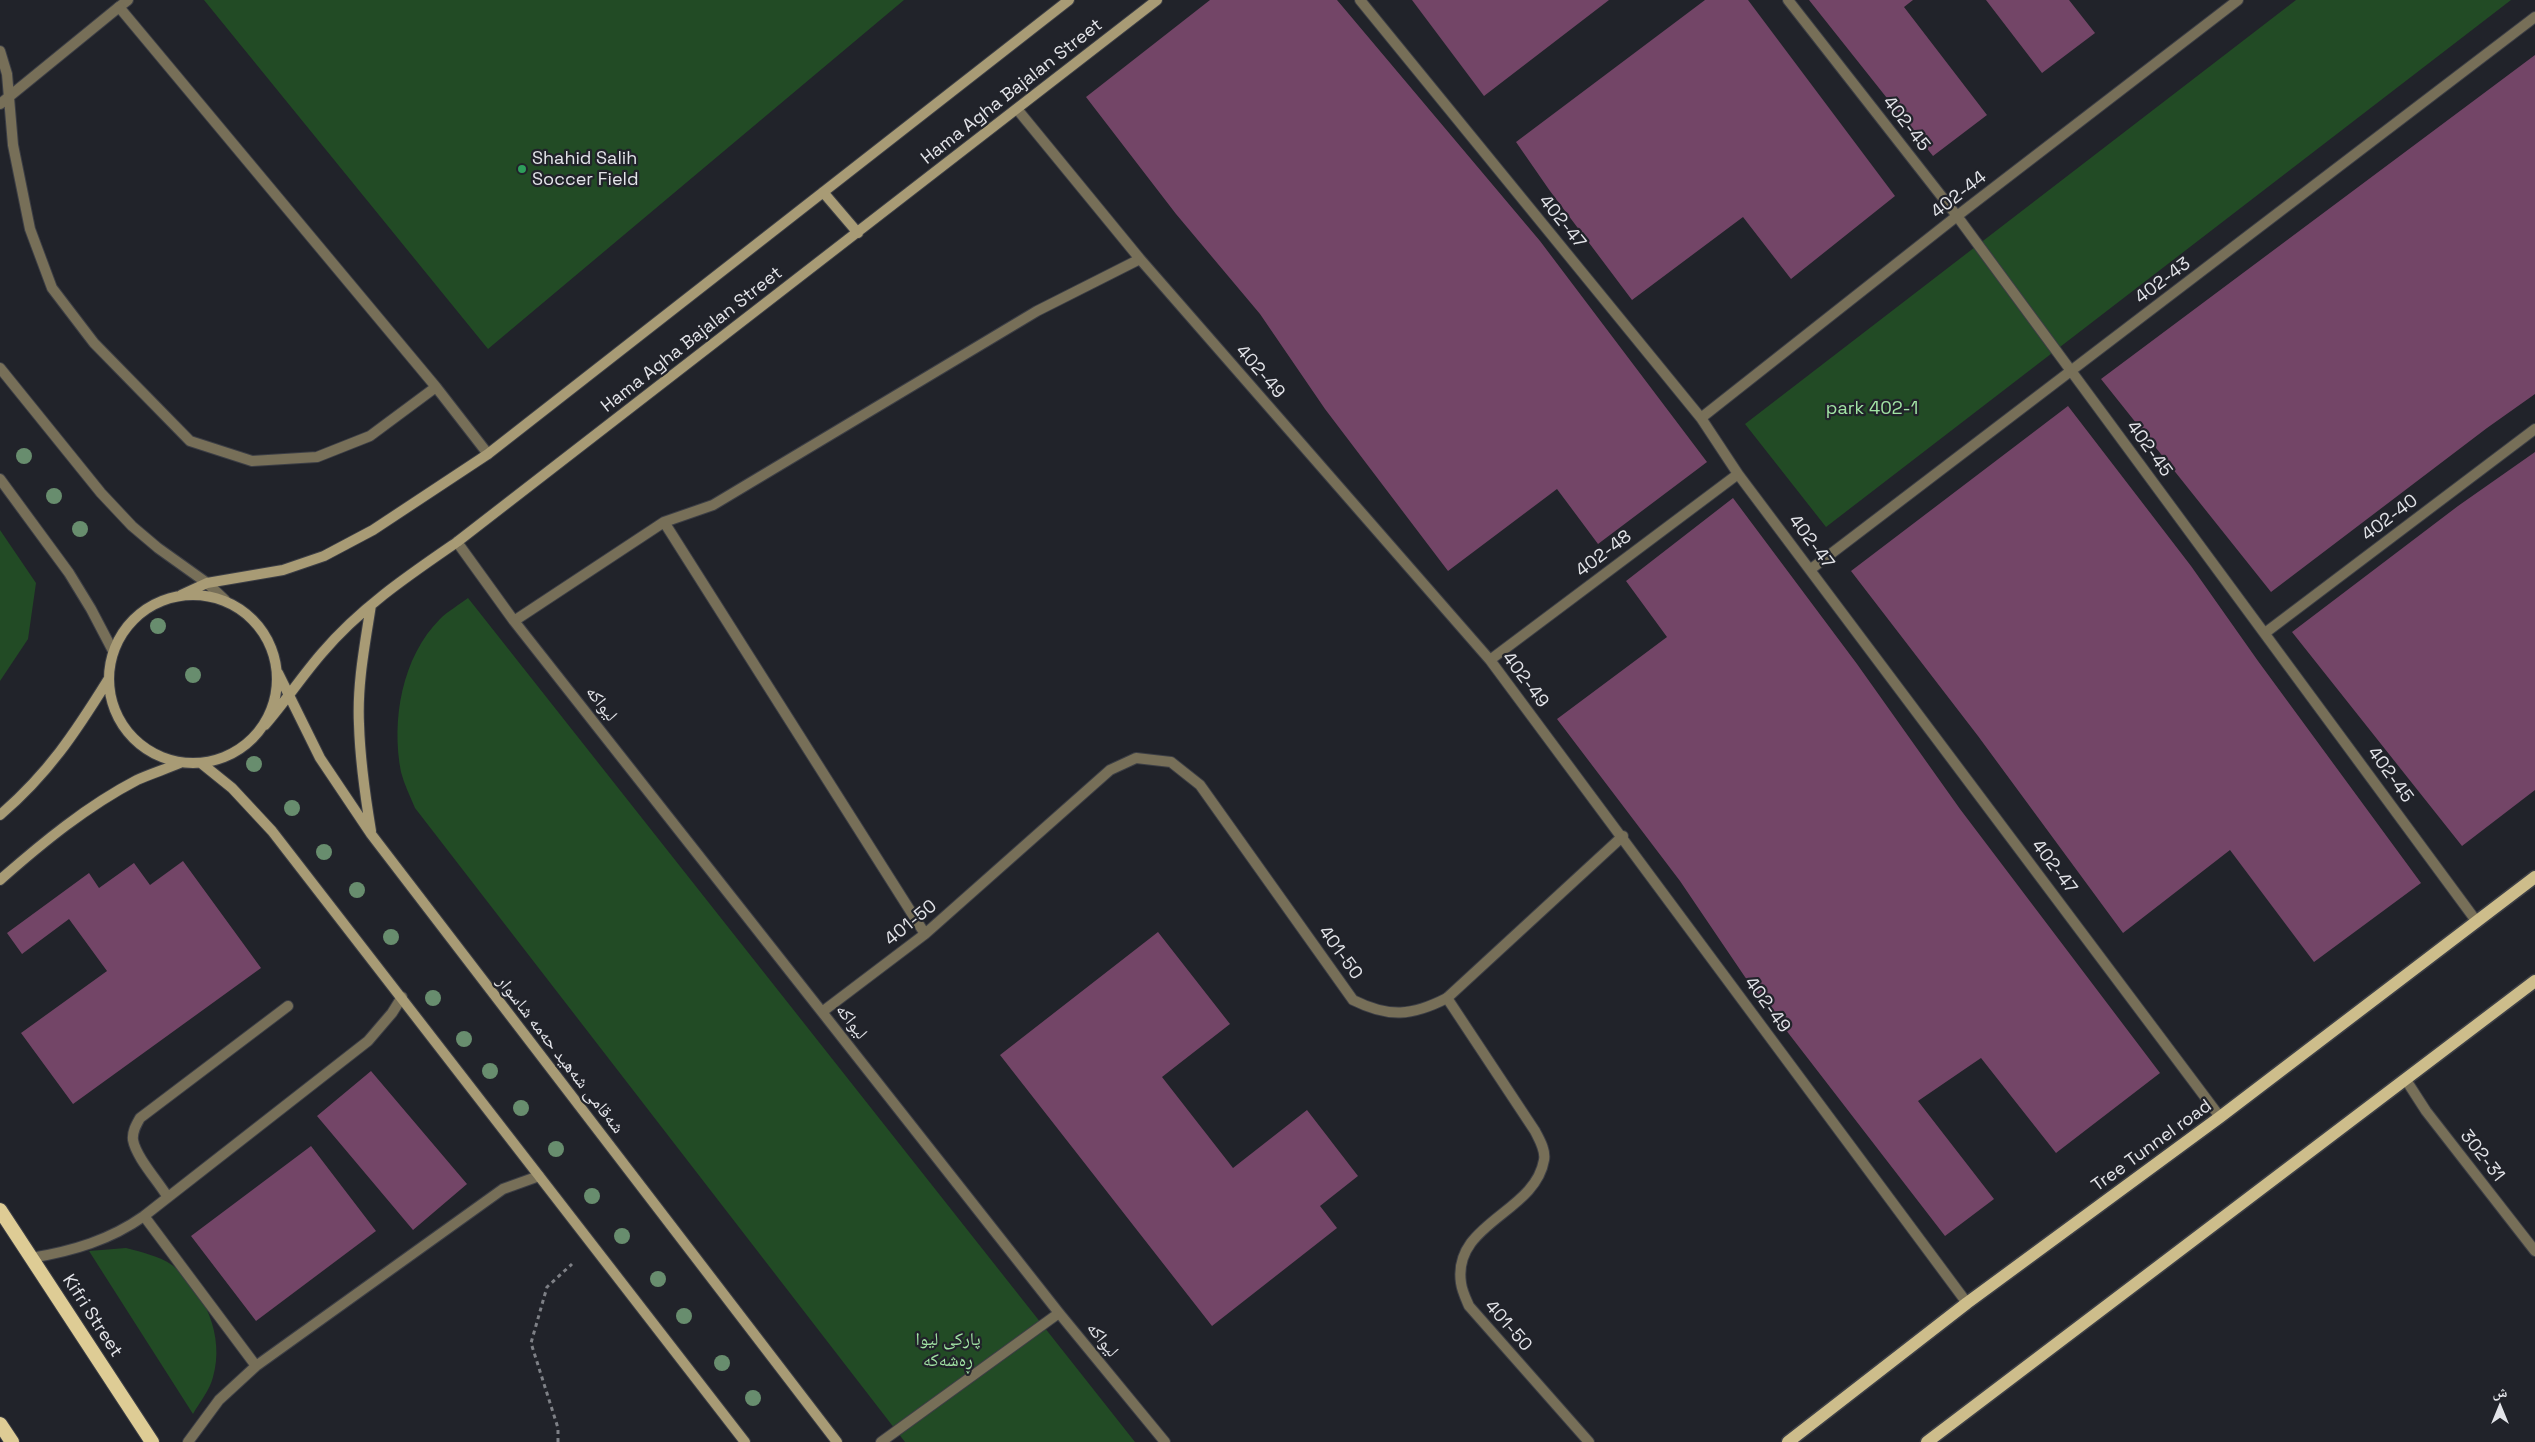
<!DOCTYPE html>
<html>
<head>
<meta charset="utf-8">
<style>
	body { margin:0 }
	#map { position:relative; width:2535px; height:1442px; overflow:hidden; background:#21232a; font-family:"Space Grotesk","Noto Naskh Arabic",sans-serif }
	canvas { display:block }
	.north { position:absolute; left:2475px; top:1382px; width:50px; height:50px; -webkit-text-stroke:4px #21232a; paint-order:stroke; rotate:0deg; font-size:14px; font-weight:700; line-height:20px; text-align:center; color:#e3e4e9 }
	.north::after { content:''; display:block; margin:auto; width:18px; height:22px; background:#e3e4e9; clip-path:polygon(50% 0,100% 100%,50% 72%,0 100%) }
</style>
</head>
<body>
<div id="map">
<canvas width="2535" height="1442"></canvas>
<div class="north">ش</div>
</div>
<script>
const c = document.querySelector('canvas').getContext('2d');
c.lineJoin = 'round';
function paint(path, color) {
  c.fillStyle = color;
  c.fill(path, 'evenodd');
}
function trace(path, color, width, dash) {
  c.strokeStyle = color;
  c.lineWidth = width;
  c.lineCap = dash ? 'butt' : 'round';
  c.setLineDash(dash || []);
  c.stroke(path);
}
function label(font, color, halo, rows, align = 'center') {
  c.font = font + ' "Space Grotesk","Noto Naskh Arabic",sans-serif';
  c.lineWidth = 4.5;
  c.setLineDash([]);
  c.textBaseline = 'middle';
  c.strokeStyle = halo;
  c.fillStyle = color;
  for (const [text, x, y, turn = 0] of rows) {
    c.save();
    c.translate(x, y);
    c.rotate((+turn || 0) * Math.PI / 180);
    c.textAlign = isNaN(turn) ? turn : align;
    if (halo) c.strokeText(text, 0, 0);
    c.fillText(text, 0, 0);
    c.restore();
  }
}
const green = new Path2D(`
	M204,0h700l-416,349z
	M2296,0h215l-685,527 -81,-103z
	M0,530l36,53 -8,56 -28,42z
	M468,598l667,844h-230l-490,-634c-5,-12 -11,-24 -14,-36 -10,-52 1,-115 39,-153 8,-8 19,-14 28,-21z
	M126,1248c15,4 33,8 46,17 33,25 53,72 41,112 -3,13 -14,26 -20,37l-104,-163z`);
const building = new Path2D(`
	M1210,0h127l203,241 167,221 -109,82 -41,-55 -109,82 -123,-162 -65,-95 -84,-100 -90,-117z
	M1412,0h197l-125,96z
	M1705,0h43l147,196 -104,83 -48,-62 -111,83 -82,-109 -34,-49z
	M1809,0h104l-9,7 83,108 -54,41z
	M1986,0h83l26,33 -53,40z
	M2535,55v339l-48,34 -216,164 -170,-213z
	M2068,406l123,160 67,95 163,222 -107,79 -84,-112 -107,83 -145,-197 -127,-165z
	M2535,452v338l-73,56 -170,-214 166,-126z
	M1733,498l124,166 103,145 200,264 -104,80 -75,-95 -63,43 76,98 -49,37 -200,-259 -65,-96 -123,-162 110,-82 -41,-56z
	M183,861l78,107 -188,136 -52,-71 86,-62 -38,-52 -47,35 -15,-21 82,-60 10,15 35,-25 16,22z
	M1158,932l72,92 -68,53 71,91 74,-58 51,66 -38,30 17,22 -125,98 -212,-271z
	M371,1071l96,113 -54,46 -96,-114z
	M311,1146l65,85 -120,90 -65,-85z`);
const path = new Path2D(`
	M558,1442v-14l-27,-85 16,-56 25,-23`);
const service = new Path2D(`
	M119,7l9,-7
	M1447,998l176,-162
	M167,1196c-9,-15 -31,-39 -34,-56 -1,-8 3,-15 7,-22l148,-112
	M144,1216l112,150
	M31,1258c42,-7 79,-18 113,-42l224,-175 24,-28 10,-16
	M188,1442l31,-42 37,-34 247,-177 36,-13`);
const minor = new Path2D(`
	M1360,0l341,418 37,56 482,643
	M1788,0l169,216 520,706
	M0,51l7,23 6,71 17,84 22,59 42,55 96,98 62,20 65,-4 53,-21 66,-49
	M0,104l119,-97 317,380 52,67
	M1017,109l123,150 350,401 477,643
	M1701,418l256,-202 281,-216
	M664,522l261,412
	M457,542l57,79 308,391 237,301 106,129
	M1811,569l724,-552
	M514,621l150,-99 49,-17 324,-194 103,-52
	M2265,633l270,-204
	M1490,660l248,-186
	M822,1012l103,-78 185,-164 26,-12 35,4 29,23 153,215c36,18 59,16 94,-2l88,133c4,8 11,19 9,29 -9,53 -92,63 -83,123 1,8 5,16 8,23l120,136
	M2406,1080l20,31 109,140
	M881,1442l178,-129`);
const tertiary = new Path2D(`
	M0,368l101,125 31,33 26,22 49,35 18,17
	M0,479l69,94 22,36 22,42`);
const secondary = new Path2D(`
	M823,192l35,41
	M109 679a84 84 0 1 1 168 0a84 84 0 1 1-168 0Z
	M181,595l26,-12 76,-13 41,-14 49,-26 115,-76 581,-454
	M371,605c-6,39 -14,79 -12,119 1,36 6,71 12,107
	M278,673l42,85 51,76 466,608
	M265,725c20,-23 37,-49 57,-72 38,-45 87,-78 135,-111l700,-542
	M201,763l31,25 40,43 473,611
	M0,815c48,-41 75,-82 108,-135
	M0,880c42,-37 87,-74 137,-100 13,-6 29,-11 43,-17`);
const primary = new Path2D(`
	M1788,1442l179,-139 253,-186 315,-240
	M1927,1442l608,-461`);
const trunk = new Path2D(`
	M0,1210l152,232
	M0,1424l12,18`);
const trees = [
	[24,456],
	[54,496],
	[80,529],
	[158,626],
	[193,675],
	[254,764],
	[292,808],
	[324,852],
	[357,890],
	[391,937],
	[433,998],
	[464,1039],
	[490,1071],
	[521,1108],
	[556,1149],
	[592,1196],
	[622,1236],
	[658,1279],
	[684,1316],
	[722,1363],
	[753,1398]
];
const markers = [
	[522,169,5,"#2e9e5b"]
];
const streetNames = [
	["Hama Agha Bajalan Street",1012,92,-38],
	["402-45",1906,124,52],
	["402-44",1959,195,-38],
	["402-47",1562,222,51],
	["402-43",2163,281,-37],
	["Hama Agha Bajalan Street",692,340,-38],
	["402-49",1260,372,49],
	["402-45",2149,449,54],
	["402-40",2390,518,-37],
	["402-47",1811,542,53],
	["402-48",1604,554,-37],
	["402-49",1525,680,53],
	["لیواکە",601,704,52],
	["402-45",2390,775,54],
	["402-47",2054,867,53],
	["401-50",911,923,-39],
	["401-50",1340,953,54],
	["402-49",1767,1005,54],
	["لیواکە",851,1022,52],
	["شەقامی شەهید حەمە شاسوار",560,1055,52],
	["Tree Tunnel road",2152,1146,-36],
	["302-31",2482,1156,52],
	["Kifri Street",92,1316,57],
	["401-50",1508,1326,49],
	["لیواکە",1102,1340,51]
];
const poiNames = [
	["Shahid Salih",532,159],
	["Soccer Field",532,180]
];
const parkNames = [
	["park 402-1",1872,409],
	["پارکی لیوا",948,1340],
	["ڕەشەکە",948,1361]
];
paint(green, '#224b25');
paint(building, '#734567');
trace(service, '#3c3e45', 12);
trace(minor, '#3c3e45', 12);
trace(tertiary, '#3c3e45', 12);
trace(secondary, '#3c3e45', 12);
trace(primary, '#3c3e45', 15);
trace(trunk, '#3c3e45', 16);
trace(path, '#7e8086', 3, [4, 4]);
trace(service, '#776f58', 10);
trace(minor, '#776f58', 10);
trace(tertiary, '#776f58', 10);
trace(secondary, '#a89b75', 10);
trace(primary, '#cdbd8b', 12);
trace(trunk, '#decc95', 14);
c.fillStyle = '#688d6e';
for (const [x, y] of trees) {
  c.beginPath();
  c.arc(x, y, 8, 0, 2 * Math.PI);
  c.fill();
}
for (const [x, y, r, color] of markers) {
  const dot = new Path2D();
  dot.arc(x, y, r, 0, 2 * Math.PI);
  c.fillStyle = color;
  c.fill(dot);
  trace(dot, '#21232a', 2);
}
label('18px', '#e3e4e9', '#21232a', streetNames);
label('18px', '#e3e4e9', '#21232a', poiNames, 'left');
label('18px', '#a2e4a5', '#21232a', parkNames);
</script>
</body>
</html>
